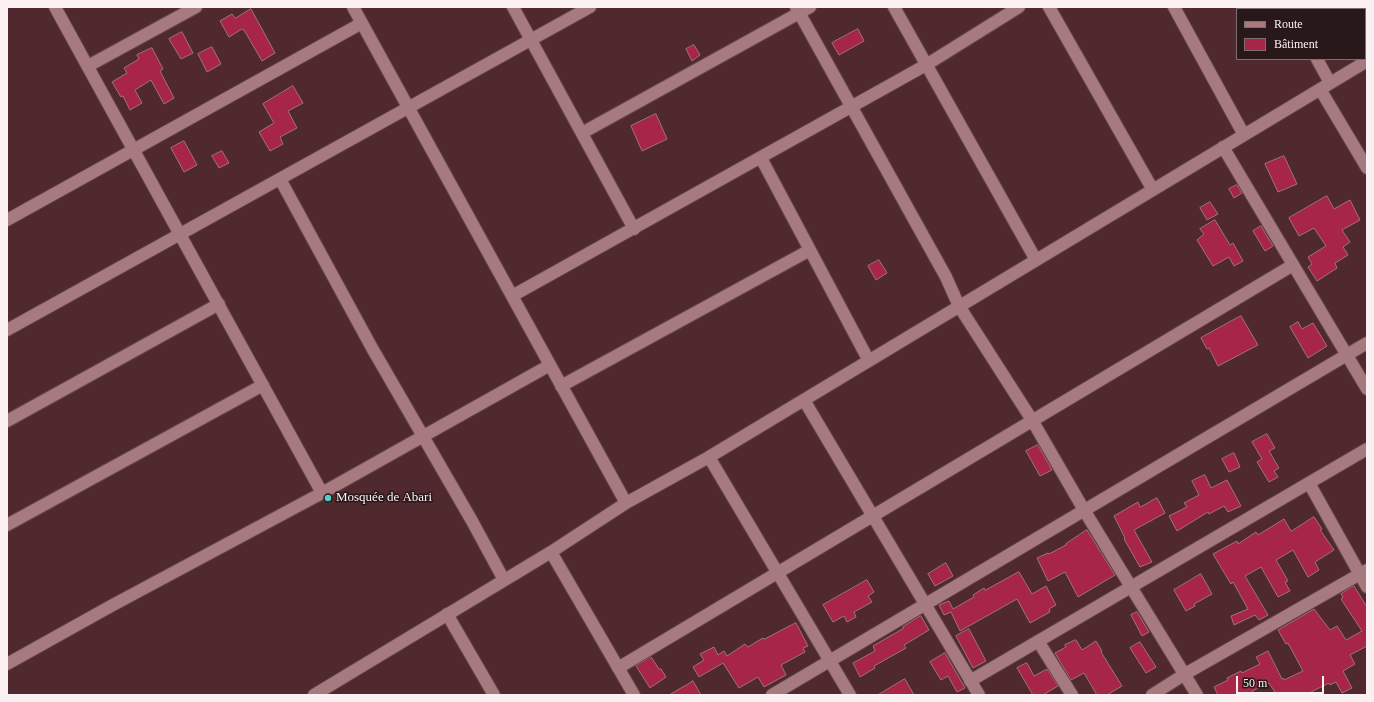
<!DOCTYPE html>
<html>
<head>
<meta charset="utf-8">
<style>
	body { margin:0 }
	#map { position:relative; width:1374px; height:702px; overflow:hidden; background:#4f292e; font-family:"Times New Roman",serif }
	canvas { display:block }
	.frame { position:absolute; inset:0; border:8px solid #fcf1f2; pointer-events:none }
	.legend { position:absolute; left:1236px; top:8px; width:130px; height:52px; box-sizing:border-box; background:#29181a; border:1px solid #7d6f70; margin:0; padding:5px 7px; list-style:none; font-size:12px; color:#fcf1f2 }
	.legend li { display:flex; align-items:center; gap:8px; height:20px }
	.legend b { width:20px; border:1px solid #7d6f70 }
	.scale { position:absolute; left:1236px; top:676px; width:88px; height:18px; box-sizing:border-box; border:2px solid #fcf1f2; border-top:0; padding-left:5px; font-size:12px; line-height:14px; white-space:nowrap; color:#fcf1f2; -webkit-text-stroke:3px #29181a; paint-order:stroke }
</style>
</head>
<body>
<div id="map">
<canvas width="1374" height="702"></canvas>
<div class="frame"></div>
<ul class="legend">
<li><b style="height:5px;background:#a77a7f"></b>Route</li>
<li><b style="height:11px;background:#a72547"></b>Bâtiment</li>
</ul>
<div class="scale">50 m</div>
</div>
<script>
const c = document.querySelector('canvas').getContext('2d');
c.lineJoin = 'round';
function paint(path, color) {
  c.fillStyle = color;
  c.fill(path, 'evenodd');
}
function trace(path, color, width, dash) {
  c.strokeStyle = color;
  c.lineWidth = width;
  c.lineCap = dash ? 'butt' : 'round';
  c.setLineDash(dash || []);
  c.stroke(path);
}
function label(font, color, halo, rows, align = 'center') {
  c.font = font + ' "Times New Roman",serif';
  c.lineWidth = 3;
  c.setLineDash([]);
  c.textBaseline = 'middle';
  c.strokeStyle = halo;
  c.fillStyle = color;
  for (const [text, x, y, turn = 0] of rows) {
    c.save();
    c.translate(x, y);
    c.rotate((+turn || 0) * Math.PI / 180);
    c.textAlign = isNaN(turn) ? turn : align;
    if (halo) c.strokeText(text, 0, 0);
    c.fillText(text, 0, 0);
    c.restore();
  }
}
const building = new Path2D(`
	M251,9l24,44 -13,8 -18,-31 -2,-1 -13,8 -9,-16 12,-7 3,4z
	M858,29l6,12 -25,14 -7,-12z
	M182,32l11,21 -12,6 -12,-20z
	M694,45l6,10 -8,6 -6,-12z
	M212,47l9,17 -14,8 -9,-18z
	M152,48l11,21 -3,2 14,27 -10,6 -13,-24 -16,10 7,13 -12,7 -7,-14 -2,1 -9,-15 15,-9 -3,-5 15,-9 -2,-4z
	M293,86l10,17 -15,8 9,17 -17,9 3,7 -13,7 -11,-19 15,-9 -11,-19z
	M656,114l11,25 -25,12 -11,-25z
	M184,141l13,24 -13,7 -13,-24z
	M222,151l7,12 -10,5 -7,-12z
	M1284,156l13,28 -19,8 -13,-28z
	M1237,185l5,8 -8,5 -5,-9z
	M1327,196l7,13 16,-9 10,20 -18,10 8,12 -7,5 5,8 -13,8 2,5 -20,13 -9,-14 4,-3 -4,-7 18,-11 -12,-18 -15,8 -10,-18z
	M1210,202l8,12 -11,6 -7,-12z
	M1215,220l15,25 3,-2 10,18 -9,5 -5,-9 -16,9 -16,-26 7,-6 -4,-5z
	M1261,226l12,20 -8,5 -12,-20z
	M879,260l8,13 -11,7 -8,-14z
	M1241,316l17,29 -40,21 -9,-18 -2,1 -6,-11z
	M1298,322l4,7 11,-6 14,23 -19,12 -18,-31z
	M1267,434l8,14 -6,3 10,17 -5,3 4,6 -9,5 -12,-20 5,-3 -10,-17z
	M1038,445l14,25 -12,6 -14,-25z
	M1234,453l6,14 -11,5 -7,-13z
	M1205,475l6,13 16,-8 14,26 -13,6 -4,-6 -15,8 -1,-2 -31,19 -8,-15 18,-9 -3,-4 15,-8 -7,-14z
	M1157,498l8,15 -31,17 18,32 -12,5 -16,-28 1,-1 -11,-22 24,-14 2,5z
	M1314,517l8,12 -2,1 14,20 -19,12 4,8 -11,7 -15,-27 -17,10 12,21 -3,1 5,9 -12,6 -17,-30 -16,9 23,39 -9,5 -4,-5 -21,10 -3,-9 17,-7 -15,-27 -2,2 -18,-30 24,-13 1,3 18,-12 2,3 26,-16 7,12z
	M1087,530l28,45 -37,22 -13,-25 -17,9 -11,-23 11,-5 1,1 17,-9v-1z
	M946,563l7,13 -18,10 -7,-12z
	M1019,572l13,22 14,-8 10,19 -7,4 1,3 -20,11 -13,-24 -57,32 -9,-19 -7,3 -5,-10 10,-4 4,8 21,-12 -1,-2 11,-7 1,2z
	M1201,574l11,20 -18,10 1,2 -9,5 -12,-21z
	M867,580l7,12 -6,4 4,6 -18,10 2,5 -9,5 -3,-6 -11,6 -10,-17z
	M1354,586l13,21v39l-17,9 5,9 -12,7 9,17 -10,5 -6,-11 -6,3 -1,-2 -18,9 2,3h-36l-8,-12 -17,8 3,4h-37l-4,-8 14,-7 -1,-2 14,-7 1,2 18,-9 -4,-7 12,-6 14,28 1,-1 1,2 19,-9 -15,-28 -2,1 -8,-14 36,-21 16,21 7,-4 9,14 16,-9 -21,-32 2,-2 -2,-3z
	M1137,612l12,20 -7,4 -11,-21z
	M921,616l8,14 -25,15 2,3 -32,18 1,2 -15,9 -7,-14 22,-12 -2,-5 31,-18 -1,-1z
	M796,623l12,23 -5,2 2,4 -24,13 5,10 -22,12 -6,-10 -19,11 -16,-25 -24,14 -6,-10 11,-7 -4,-6 14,-7 4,8 6,-4 3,5 18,-12 3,3 15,-9 1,1z
	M969,629l17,32 -13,7 -17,-32z
	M1076,640l6,10 14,-9 6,10 -1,1 21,34 -15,9h-10l-13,-22 -13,7 -16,-27 11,-6 -1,-2z
	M1140,642l16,25 -10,6 -16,-25z
	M945,653l20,35 -8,4 -9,-16 -7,4 -11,-18z
	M651,657l8,12h2l5,8 -16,11 -14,-22z
	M1027,663l7,13 13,-7 11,17 -15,9h-10l-16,-27z
	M905,679l9,16h-36z
	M693,681l8,14h-32l19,-11z`);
const minor = new Path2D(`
	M55,7l267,486
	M353,7l273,496
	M513,7l121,222
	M796,7l150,270 13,29 73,114 52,90 113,185
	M894,7l142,253
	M1049,7l104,183
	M1174,7l70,128
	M1289,7l1,2
	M1317,59l13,24
	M88,66l108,-59
	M1320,89l47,79
	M582,133l228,-126
	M1223,147l144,242
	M761,158l108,203
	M280,179l92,169 100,173 32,59
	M7,220l355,-197
	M512,296l414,-231 93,-58
	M7,330l583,-323
	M561,386l249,-136
	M804,400l175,295
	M7,421l212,-117
	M709,457l141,238
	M1309,483l58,104
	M7,525l256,-140
	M551,552l83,143
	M447,614l47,81
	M1038,641l34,54
	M7,664l104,-58 211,-113 228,-128
	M618,668l675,-403
	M970,681l397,-232
	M314,695l237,-143 75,-49 83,-46 658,-396
	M772,695l595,-352
	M1152,695l33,-21 182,-104`);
const markers = [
	[328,498,4,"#54cdc8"]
];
const poiNames = [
	["Mosquée de Abari",336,498]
];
paint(building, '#a72547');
trace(building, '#9f7378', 1);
trace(minor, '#63464b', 14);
trace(minor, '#a77a7f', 12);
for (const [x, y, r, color] of markers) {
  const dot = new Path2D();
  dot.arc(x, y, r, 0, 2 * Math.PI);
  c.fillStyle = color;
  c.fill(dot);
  trace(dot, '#29181a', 1.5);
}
label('13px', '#fcf1f2', '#29181a', poiNames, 'left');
</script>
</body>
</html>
